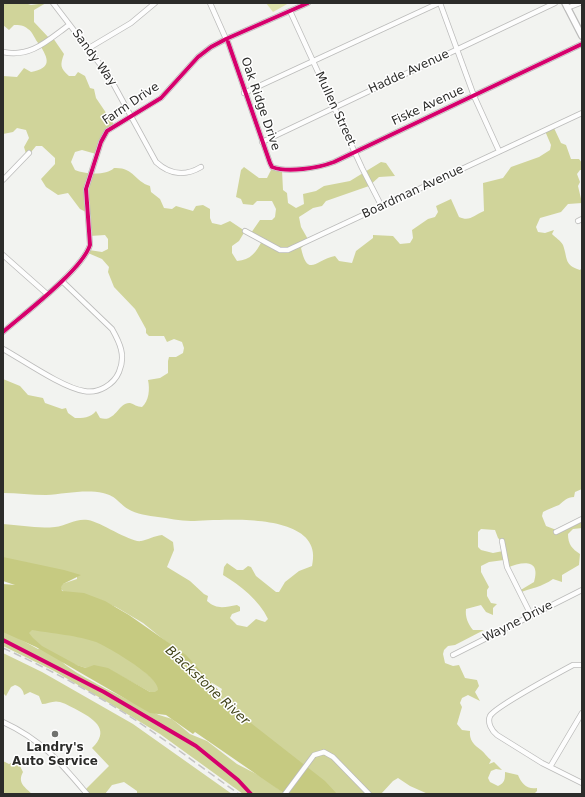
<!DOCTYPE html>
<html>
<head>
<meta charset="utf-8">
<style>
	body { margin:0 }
	#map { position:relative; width:585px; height:797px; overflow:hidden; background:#f2f3f0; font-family:"DejaVu Sans",sans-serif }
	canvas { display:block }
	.frame { position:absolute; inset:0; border:4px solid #2c2c2a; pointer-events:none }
</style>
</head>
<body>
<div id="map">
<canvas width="585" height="797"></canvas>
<div class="frame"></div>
</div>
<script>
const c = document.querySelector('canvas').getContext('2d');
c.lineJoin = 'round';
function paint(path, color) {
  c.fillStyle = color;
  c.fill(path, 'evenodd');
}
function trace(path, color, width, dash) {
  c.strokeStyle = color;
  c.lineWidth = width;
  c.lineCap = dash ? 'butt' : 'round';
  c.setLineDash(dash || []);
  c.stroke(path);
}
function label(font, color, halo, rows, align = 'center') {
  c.font = font + ' "DejaVu Sans",sans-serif';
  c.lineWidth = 3;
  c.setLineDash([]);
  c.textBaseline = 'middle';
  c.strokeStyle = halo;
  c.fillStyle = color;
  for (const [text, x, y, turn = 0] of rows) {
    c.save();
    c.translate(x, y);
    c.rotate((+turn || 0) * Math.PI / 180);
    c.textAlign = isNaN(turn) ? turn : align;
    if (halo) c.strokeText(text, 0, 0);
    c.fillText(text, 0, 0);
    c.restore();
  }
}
const green = new Path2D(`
	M266,3h23l-16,9z`);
const forest = new Path2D(`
	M3,3h22l6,2 15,-2 -12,7v12l16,17 3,-1 11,16c-4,11 -4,14 5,22h6l3,-4 7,4 5,12 4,1 2,9 19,28 -7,6 -12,22 -14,-4 -7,2 -4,10 4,8c10,4 31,6 39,-2 20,-1 20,13 36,18l1,6 9,7 4,9 8,1 4,-3 17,5 3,-5 7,-1 7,4v9l2,5 9,2 9,-4 15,10 -6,10 -7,5v7l5,8c14,-1 19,-9 25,-20l-11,-8 9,-13h12l3,-3 1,-8 -4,-8h-15l-4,4 -10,-1 -2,-5 -5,-2 5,-27 3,-3 15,11h8l5,-10 10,2 1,20 4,3 1,10 8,5 8,-4 -1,-10 13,-3 8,-5 26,-5 31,-19 5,1 9,13 -16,1 -10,9 -43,15 -4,5 -9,2 -14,9 2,10 8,14 -8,7c7,31 15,11 34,8l4,5 13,2 4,-12 17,-13v-3l20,1 7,8 10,-1 3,-5 -1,-8 16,-11 7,-2 3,-5 -2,-6 15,-7 8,18c11,5 15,-2 25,-6l-1,-28 20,-5 8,-11 28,-10 11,-7 1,-5 -6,-14 9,-3 7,15 5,2 5,14h8l3,4v7h-2l-3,4 3,8 -2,4 4,17 -14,1 -7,8 -21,6 -4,9 2,5 7,1 9,-3 -2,4c3,3 9,7 11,11 5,14 1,20 17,25l2,-2v221l-7,3 -1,5c-7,0 -10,4 -15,8 -5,2 -11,4 -16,7l-1,4 4,10 13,5 23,-11v8l-9,1 -5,5c0,10 4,15 12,20l-1,11 -17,10v7l-9,-3c-11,8 -22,9 -34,14v-2l15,-9c7,-23 -11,-21 -27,-14l-3,-8 -15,2 -8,4v6l8,15 -2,3v6l4,7 6,1 -4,4v7l-7,-3 -5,-7 -15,4c-1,8 2,15 7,21h11l-29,15 -7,1 -4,4 -1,4 2,9 8,3 6,-1 6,13 12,2 2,6 -4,6 5,9 -12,-6 -6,3 -2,5 2,4 -5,17 5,6 8,1c-1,9 4,14 11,19 3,2 6,7 10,10l-2,4 5,-2 8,8 -6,-1 -5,2 -3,7 2,4 8,4c7,-3 7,-7 7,-14l13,3c3,8 9,15 19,13v3l-3,3h-106l-18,-8 -12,-8 -5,3 -12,13h-45l-20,-19 -78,-59 -17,-18 -1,-4 2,-5 -24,-15 -29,-30 -26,-21 -27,-16 -16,-6 -35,-8 -5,-5 2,-4 15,-5v-3l-74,-15v-37c18,1 34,5 52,3 11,-1 21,-9 33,-7 13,2 43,23 53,21 6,-1 13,-5 21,-6l11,7 1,8 -7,17 23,14 14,13 4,2 -1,5c10,9 18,6 30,4l3,2v4l-8,3 -2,4 7,7 10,2 9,-8 9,3 3,-3c-9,-19 -27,-33 -45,-44l1,-8 3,-4 10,7h6l5,-4 3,1 5,9 20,16h3l6,-10 14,-11 13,-5c14,-56 -91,-46 -121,-45 -11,0 -23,-3 -33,-4 -9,-1 -22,-3 -30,-8 -11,-7 -10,-12 -25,-16 -18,-4 -39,1 -57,2 -15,0 -29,-2 -43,-2v-114l17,7 8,9 15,3 2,5 17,6 4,-1 2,5 7,5c7,0 16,0 21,-7l4,7c16,5 18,-16 30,-15 4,1 7,4 12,4 7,-6 8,-18 6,-27l12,-2 8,-5v-12l1,-4h7l7,-4 1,-5 -2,-6 -8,-3 -7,3 -3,-6h-15l-3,-3v-4l-11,-20 -21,-22 -6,-15 1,-5 -7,-8 -14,-6 1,-3 13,2 6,-3v-10l-3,-4 -15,1 -4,-24 -6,-3 -12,-16 -10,2 -12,-8 -5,-8 14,-15v-6l-13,-12h-6l-9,11 -3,-10 5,-9 -3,-8 -9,-2 -4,4 -10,2v-58l14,1 7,-9 7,4c21,-4 18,-13 8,-28 -4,-4 -6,-12 -11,-15 -4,-4 -9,-4 -14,-4l-5,5 -6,-5zM481,529l14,1 3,8 3,3 2,10 -10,2 -12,-3 -3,-3v-15z
	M30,627c21,4 44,6 64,13 19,6 56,32 67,49l-2,4 -9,-1 -40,-22 -24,-2 -25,-8c6,12 81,46 98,55l13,4 18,15 17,7 30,23 27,14 21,16h-42l-83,-60 -46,-28 -60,-35 -51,-25v-16l35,19 4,-1 -20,-19z
	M3,653l39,19 91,52 99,70h-95v-3l-13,-9 -12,3 -7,9h-19l-2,-3 25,-25 -17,-18c18,-17 4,-28 -13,-37 -6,-3 -12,-7 -19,-9 -7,-2 -12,2 -18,2l-3,-8 -9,-4 -6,3c-1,-5 -3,-8 -9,-10l-4,2 -5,9 -3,-3z
	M3,761l6,3 6,-3h7l-2,5 3,6c-6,11 2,15 9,22h-29z`);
const water = new Path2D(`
	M3,557l61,13 17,5 -18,9 -2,3 1,4 22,2 21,8 24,14 57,40 35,38 -3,3 6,6 101,79 12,13h-52l-90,-62 -2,2 -27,-19 -16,-2 -114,-66 -33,-15v-48l12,1 -12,-4zM32,630c18,3 48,6 64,12 12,5 64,35 62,48l-3,2h-5l-42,-24 -14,-3 -8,3 -9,-3 -35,-19 -9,-8 -4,-5z`);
const minor = new Path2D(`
	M53,3l56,73 47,86c14,13 30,14 45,5
	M210,3l16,36
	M440,3l34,93 25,55
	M567,8l13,-5
	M290,11l72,157 20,39
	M228,42l42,121 2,4c16,6 46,1 62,-5l248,-118
	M89,48l42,-25 24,-20
	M3,52c28,6 45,-12 66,-27
	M244,93l195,-90
	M262,142l293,-139
	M3,180l26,-27
	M578,221l4,-2
	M245,231l35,19h8l294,-137
	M3,255l44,39
	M3,332c22,-19 79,-62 87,-87l-4,-56 15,-47 6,-11 54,-33 37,-41 13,-10 15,-8 82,-36
	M3,349c20,11 60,39 81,42 15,3 30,-7 35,-19 7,-16 1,-29 -7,-43l-50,-48
	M556,532l26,-13
	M502,541l5,26 24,48
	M453,655l129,-65
	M582,665h-9c-13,7 -78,42 -83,51 -3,7 2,15 7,19l45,28 40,20
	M3,722c39,18 57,40 84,72
	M550,767l32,-54
	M285,794l29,-39 10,-3 9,5 36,37`);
const major = new Path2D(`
	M565,3l17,33`);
const rail = new Path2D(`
	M3,648c46,21 91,45 134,73 34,23 68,49 102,73`);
const cycleway = new Path2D(`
	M228,42l42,121 2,4c16,6 46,1 62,-5l248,-118
	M3,332c22,-19 79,-62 87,-87l-4,-56 15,-47 6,-11 54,-33 37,-41 13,-10 15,-8 82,-36
	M3,640l101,52 92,54 42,34 13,14`);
const markers = [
	[55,734,4,"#71726f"]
];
const streetNames = [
	["Sandy Way",94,58,54],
	["Hadde Avenue",409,72,-25],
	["Farm Drive",131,104,-34],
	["Oak Ridge Drive",260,104,71],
	["Fiske Avenue",428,106,-25],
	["Mullen Street",335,109,65],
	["Boardman Avenue",413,192,-25],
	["Wayne Drive",518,622,-27]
];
const poiNames = [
	["Landry's",55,748],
	["Auto Service",55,762]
];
const waterNames = [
	["Blackstone River",207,686,43]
];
paint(green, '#e1e5ae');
paint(forest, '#d0d49a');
paint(water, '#c6ca81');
trace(minor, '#bbbbba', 6);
trace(major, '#bbbbba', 8);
trace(minor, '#fdfdfd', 4.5);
trace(major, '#fdfdfd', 5.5);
trace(rail, '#c4c4c4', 1.5, [8, 4]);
trace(cycleway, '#d6006c', 4);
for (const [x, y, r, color] of markers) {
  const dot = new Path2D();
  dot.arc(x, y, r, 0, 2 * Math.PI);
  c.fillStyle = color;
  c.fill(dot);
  trace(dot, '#fff', 1.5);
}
label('12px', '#2c2c2a', '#fff', streetNames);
label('bold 12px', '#2c2c2a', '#fff', poiNames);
label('italic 13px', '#43451a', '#fff', waterNames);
</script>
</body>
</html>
